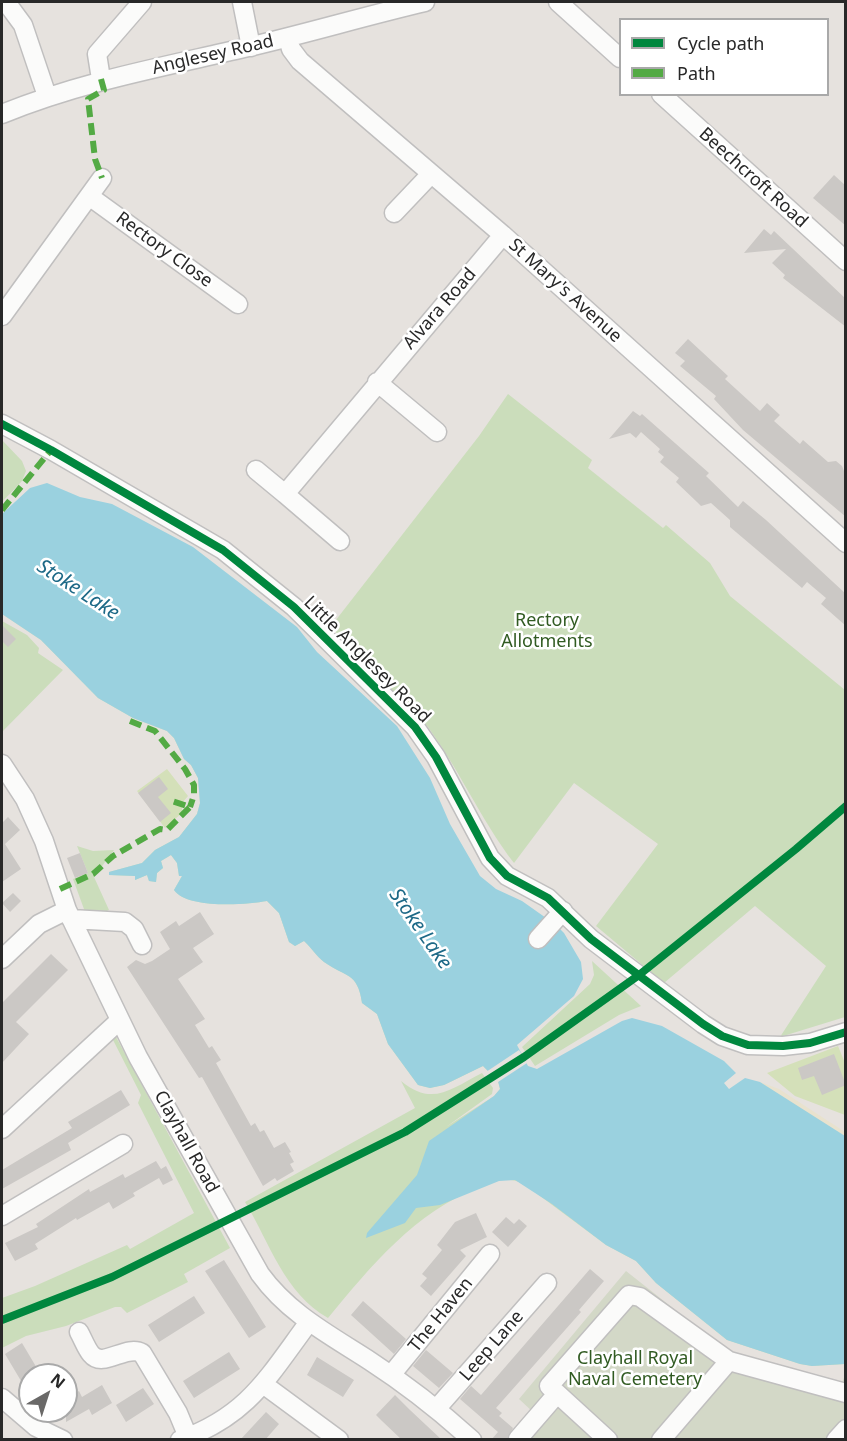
<!DOCTYPE html>
<html>
<head>
<meta charset="utf-8">
<style>
	body { margin:0 }
	#map { position:relative; width:847px; height:1441px; overflow:hidden; background:#e6e2de; font-family:"Noto Sans",sans-serif }
	canvas { display:block }
	.frame { position:absolute; inset:0; border:3px solid #282828; pointer-events:none }
	.legend { position:absolute; left:619px; top:18px; width:210px; height:78px; box-sizing:border-box; background:#fff; border:2px solid #a9a9a9; margin:0; padding:8px 10px; list-style:none; font-size:18px; color:#282828 }
	.legend li { display:flex; align-items:center; gap:12px; height:30px }
	.legend b { width:30px; border:2px solid #a9a9a9 }
	.north { position:absolute; left:18px; top:1363px; width:60px; height:60px; box-sizing:border-box; background:#fff; border:2px solid #a9a9a9; border-radius:50%; rotate:39deg; font-size:16px; font-weight:700; line-height:24px; text-align:center; color:#282828 }
	.north::after { content:''; display:block; margin:auto; width:21px; height:27px; background:#6a6968; clip-path:polygon(50% 0,100% 100%,50% 72%,0 100%) }
</style>
</head>
<body>
<div id="map">
<canvas width="847" height="1441"></canvas>
<div class="frame"></div>
<ul class="legend">
<li><b style="height:8px;background:#00873e"></b>Cycle path</li>
<li><b style="height:8px;background:#53aa44"></b>Path</li>
</ul>
<div class="north">N</div>
</div>
<script>
const c = document.querySelector('canvas').getContext('2d');
c.lineJoin = 'round';
function paint(path, color) {
  c.fillStyle = color;
  c.fill(path, 'evenodd');
}
function trace(path, color, width, dash) {
  c.strokeStyle = color;
  c.lineWidth = width;
  c.lineCap = dash ? 'butt' : 'round';
  c.setLineDash(dash || []);
  c.stroke(path);
}
function label(font, color, halo, rows, align = 'center') {
  c.font = font + ' "Noto Sans",sans-serif';
  c.lineWidth = 5;
  c.setLineDash([]);
  c.textBaseline = 'middle';
  c.strokeStyle = halo;
  c.fillStyle = color;
  for (const [text, x, y, turn = 0] of rows) {
    c.save();
    c.translate(x, y);
    c.rotate((+turn || 0) * Math.PI / 180);
    c.textAlign = isNaN(turn) ? turn : align;
    if (halo) c.strokeText(text, 0, 0);
    c.fillText(text, 0, 0);
    c.restore();
  }
}
const green = new Path2D(`
	M508,394l84,66 -4,8 75,60 3,-3 44,38 20,33 115,94v327l-65,20 46,-71 -71,-60 -91,77 -68,-57 62,-82 -84,-61 -60,80c-34,-44 -56,-97 -90,-141 -28,-35 -70,-55 -92,-97l147,-189z
	M2,440l20,21 4,10 -4,10 -20,21z
	M2,605l174,127 91,168 13,10 22,26 189,122 354,306 -33,2 -12,-2 -73,-24 -71,-57 -20,-22 -30,-16 -82,-61c-17,-8 -28,-3 -44,3 -64,24 -110,80 -152,131 -44,-25 -58,-75 -83,-116l170,-94 -14,-27c31,26 50,8 81,-8l11,15 -1,6 -46,33 48,-31 6,-7 -2,-8 -15,-15 -39,19 -14,3 -12,-3 -30,-41 -11,-30 -15,-11c-4,-31 -17,-26 -38,-41 -8,-6 -13,-15 -20,-21l-9,5 -6,-4 -10,-29 -12,-12c-21,4 -80,8 -93,-11l8,-14h-3l-2,-13 -6,-8 -10,6 2,7 -6,5 -1,9 -7,-1 -2,-6 -12,5v-4l-26,-1v-3l33,-9 13,-13 24,-13 18,-23 3,-11 -2,-25 -7,-13 -7,-6 -10,-21 -7,-7 -34,-13 -35,-20 -57,-58 -39,-26z
	M2,621l25,14 12,13 -1,5 25,17 -61,62z
	M77,846l16,5 21,-1 -20,27 15,33 -21,10 -15,-41 15,-6z
	M592,961l49,45 -22,9 -84,51 -13,-19 68,-63 4,-9z
	M111,1036l5,1 114,211 -46,26 4,8 -61,31 -6,-6h-6l-49,19 -40,10 -24,12v-50l33,-12 92,-41 3,4 64,-36 -56,-110 3,-8z`);
const sand = new Path2D(`
	M760,1082l19,7 66,43v12z`);
const cemetery = new Path2D(`
	M626,1271l105,83 111,29 3,-8v64l-332,1 21,-27 -15,-14z`);
const pitch = new Path2D(`
	M167,769l21,27 -6,7v10l-17,15 -28,-37z
	M838,1046l7,17v52l-50,-19 -28,-23z`);
const water = new Path2D(`
	M47,483l33,14 32,7 81,43 104,80 20,25 80,74 33,52 20,46 30,52 16,13 26,12 34,24 8,8 17,29 2,17 -9,17 -57,49 11,21 9,3 85,-48 10,-3 30,8 62,35 12,12 -12,10 5,6 16,-11 15,4 85,54v228l-33,2 -12,-2 -73,-24 -71,-57 -20,-22 -30,-16 -54,-41 -37,-24 -16,1 -59,24 -24,3 -11,15 -39,15 1,-5 50,-58 12,-34 65,-45 6,-7 -2,-8 -15,-15 -39,19 -14,3 -12,-3 -30,-41 -11,-30 -15,-11c-4,-31 -17,-26 -38,-41 -8,-6 -13,-15 -20,-21l-9,5 -6,-4 -10,-29 -12,-12c-21,4 -80,8 -93,-11l8,-14h-3l-2,-13 -6,-8 -10,6 2,7 -6,5 -1,9 -7,-1 -2,-6 -12,5v-4l-26,-1v-3l33,-9 13,-13 24,-13 18,-23 3,-11 -2,-25 -7,-13 -7,-6 -10,-21 -7,-7 -34,-13 -35,-20 -57,-58 -39,-26v-100l28,-26z`);
const pier = new Path2D(`
	M519,1050l8,13 -32,21 -9,-12z`);
const building = new Path2D(`
	M834,175l12,11v40l-33,-28z
	M764,229l7,6 3,-4 72,68v28l-63,-49 2,-3 -13,-12 14,-14 -42,4z
	M688,339l40,37 -3,3 35,32 7,-8 13,12 -6,6 26,23 3,-4 25,22 8,-1 6,5 4,10v41l-103,-87 -29,-31 2,-3 -36,-30 5,-5 -10,-8z
	M633,411l7,5 2,-2 67,59 -3,3 32,31 5,-6 23,19 80,74v32l-25,-22 5,-6 -19,-16 -5,6 -72,-61v-7l-19,-17 -10,3 -4,-4 -21,-20 3,-4 -19,-16 4,-5 -6,-5 2,-3 -19,-17 -5,6 -6,-5 -21,6z
	M2,625l14,14 -8,8 -6,-6z
	M159,777l9,12 -10,8 13,16 -11,9 -22,-29z
	M8,817l12,13 -15,14 16,25 -19,13v-59z
	M80,853l8,20 -13,5 -8,-20z
	M13,893l8,8 -11,11 -8,-9z
	M200,912l14,22 -21,14 10,14 -25,17 27,40 -10,6 14,23 3,-2 9,14 -5,3 35,63 4,-3 5,9 4,-2 10,18 11,-6 6,10 -2,1 5,9 -4,2 4,7 -17,10 -2,-3 -12,8 -61,-109 -3,1 -72,-111 9,-7 9,4 7,-3 18,-12 -10,-17 16,-11 3,5z
	M51,954l17,16 -52,52 13,12 -27,29v-60z
	M834,1054l12,31 -24,10 -8,-19 -12,4 -4,-12z
	M121,1090l9,15 -62,38 3,7 -69,39v-19l70,-42 -4,-6z
	M156,1161l5,8 5,-3 7,14 -10,5 -4,-7 -26,15 2,3 -22,13 -4,-7 -32,18 -1,-2 -41,26 3,5 -23,12 -10,-18 33,-16 -2,-3 53,-35 1,3 33,-18 2,4z
	M476,1213l11,24 -27,13 6,6 -35,40 -11,-10 7,-8 -5,-4 20,-24 -5,-5 18,-23z
	M506,1217l8,7 5,-5 8,7 -19,21 -16,-15z
	M224,1260l42,67 -17,11 -44,-67z
	M590,1269l14,12 -25,29 2,2 -85,96 6,5 -3,3 14,12 -6,12h-16l7,-8 -38,-33 11,-13 10,9z
	M194,1296l11,17 -46,29 -11,-17z
	M363,1301l43,38 -12,15 -43,-39z
	M22,1343l19,32h-11v21l-25,-42z
	M426,1350l27,23 -14,15 -26,-22z
	M229,1352l11,17 -46,29 -11,-17z
	M317,1357l37,23 -11,17 -36,-22z
	M102,1385l10,18 -20,12 -3,-6 -23,13v-23l13,-8 3,6z
	M143,1388l11,16 -28,18 -10,-17z
	M395,1395l15,15 32,30h-40l-20,-19 -6,-6z
	M266,1412l13,12 -14,16h-25z`);
const minor = new Path2D(`
	M6,2l17,23 24,71
	M242,2l9,45
	M558,2l62,56
	M288,38l3,11 9,12 203,174 343,308
	M101,79l-4,-25 45,-52
	M661,94l185,167
	M2,114c78,-32 160,-47 242,-66 61,-14 121,-32 181,-46
	M89,196l149,108
	M394,213l37,-39
	M2,316l100,-138
	M377,382l60,50
	M2,424l49,26 172,100 71,57 121,120 21,30 54,101 17,18 41,22 43,41 112,85 19,12 26,9 35,1 27,-3 36,-11
	M256,470l29,24
	M340,541l-55,-47 218,-259
	M2,764l23,35 19,42 23,69 71,147 122,217c29,40 70,61 110,87 37,24 70,50 102,79
	M71,919l54,3 9,7 8,16
	M538,939l25,-28
	M2,959l37,-35 28,-14
	M2,1129l118,-109
	M2,1216l121,-72
	M79,1332c4,7 7,16 12,22 12,15 35,-10 51,-1l36,60 10,24
	M391,1375l99,-121
	M263,1384l76,56
	M2,1398l34,29 27,13
	M437,1408l110,-125
	M518,1439l38,-44
	M180,1440c68,-24 88,-63 129,-118
	M608,1440l-59,-54 80,-91 11,2 89,64 117,32
	M661,1440l68,-79
	M836,1440l10,-11`);
const quiet = new Path2D(`
	M101,79l3,11 -16,9 7,60 7,19
	M2,510l49,-60
	M130,721l25,10 30,38 9,16v10l-4,12
	M60,889l33,-15 20,-18 47,-27 7,1 23,-23 -21,-7`);
const cycleway = new Path2D(`
	M2,424l49,26 172,100 71,57 121,120 21,30 54,101 17,18 41,22 43,41 112,85 19,12 26,9 35,1 27,-3 36,-11
	M2,1320l110,-43 293,-145 119,-75 115,-82 157,-126 50,-43`);
const streetNames = [
	["Anglesey Road",213,55,-13],
	["Beechcroft Road",753,178,42],
	["Rectory Close",164,250,36],
	["St Mary's Avenue",565,291,42],
	["Alvara Road",440,309,-49],
	["Little Anglesey Road",367,660,45],
	["Clayhall Road",186,1142,61],
	["The Haven",441,1315,-51],
	["Leep Lane",492,1346,-49]
];
const parkNames = [
	["Rectory",547,621],
	["Allotments",547,642],
	["Clayhall Royal",635,1359],
	["Naval Cemetery",635,1380]
];
const waterNames = [
	["Stoke Lake",78,590,33],
	["Stoke Lake",420,929,55]
];
paint(green, '#cbddbb');
paint(sand, '#e8e2ce');
paint(cemetery, '#d3d8c7');
paint(pitch, '#d4e0b9');
paint(water, '#9ad1df');
paint(pier, '#e6e2de');
paint(building, '#cbc8c5');
trace(minor, '#c0bfbf', 21);
trace(minor, '#fbfbfa', 18);
trace(quiet, '#53aa44', 6, [12, 6]);
trace(cycleway, '#00873e', 8);
label('18px', '#282828', '#fff', streetNames);
label('18px', '#315b22', '#fff', parkNames);
label('italic 20px', '#1d6987', '#fff', waterNames);
</script>
</body>
</html>
